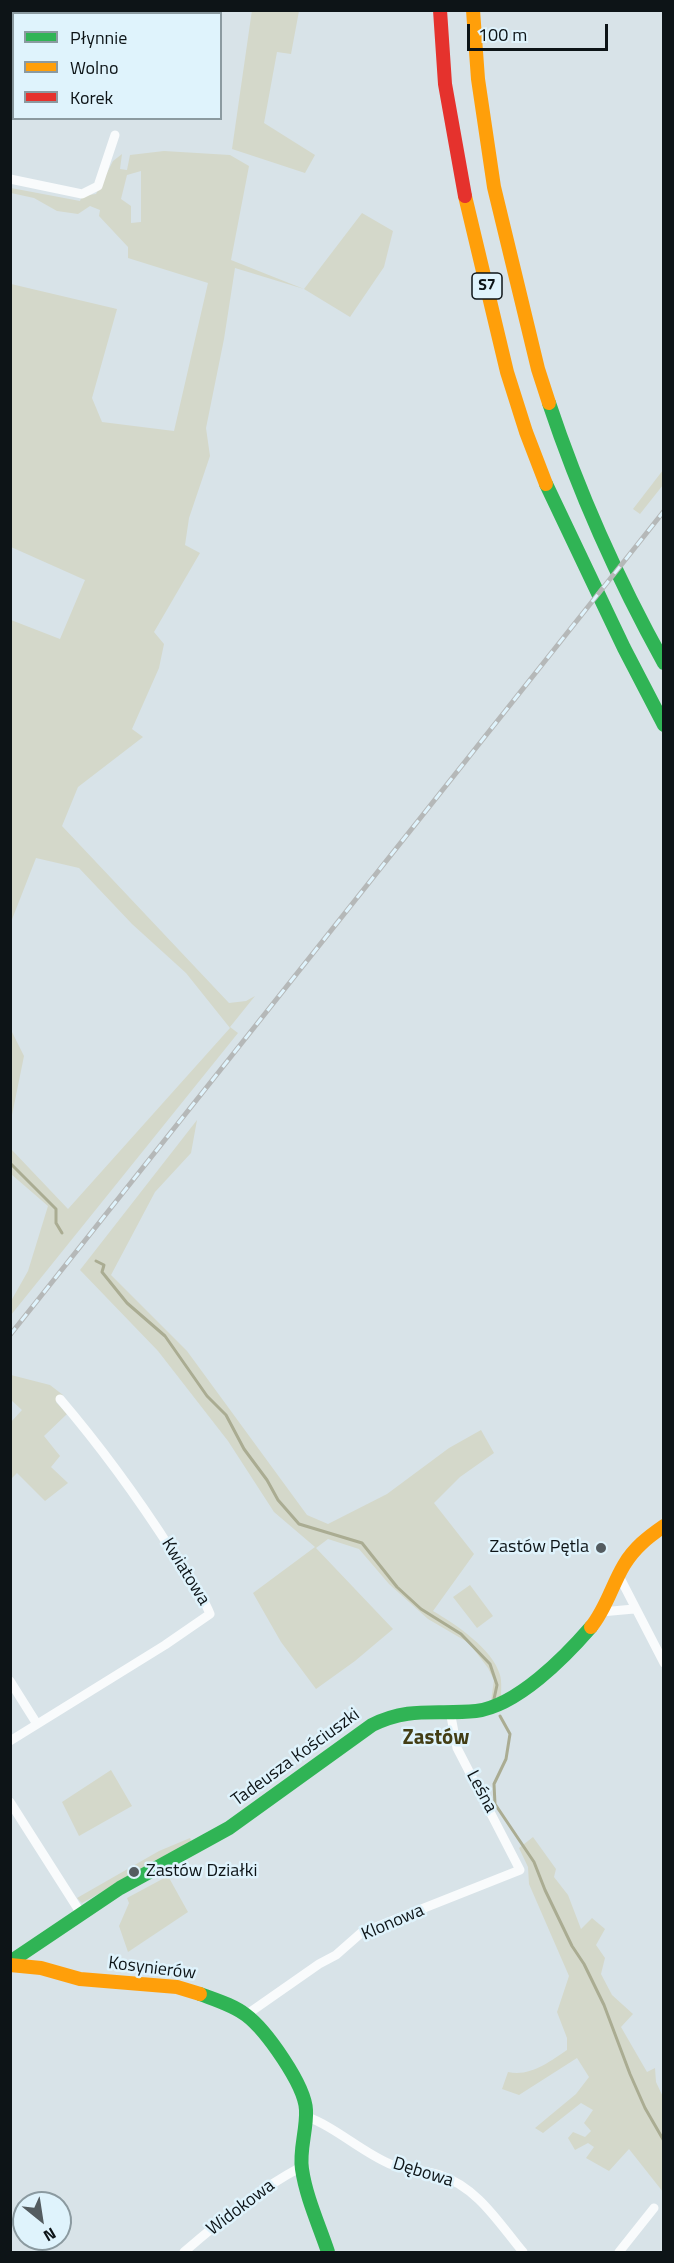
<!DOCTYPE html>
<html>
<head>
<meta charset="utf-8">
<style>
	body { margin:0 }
	#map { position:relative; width:674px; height:2263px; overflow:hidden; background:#d8e3e8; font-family:"Titillium Web",sans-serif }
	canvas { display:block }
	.frame { position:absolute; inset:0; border:12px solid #0d1417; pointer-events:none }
	.legend { position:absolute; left:12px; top:12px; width:210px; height:108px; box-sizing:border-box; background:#dff3fc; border:2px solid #8b9aa0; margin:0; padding:8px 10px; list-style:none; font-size:18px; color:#0d1417 }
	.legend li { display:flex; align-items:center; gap:12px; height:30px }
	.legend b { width:30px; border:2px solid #8b9aa0 }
	.north { position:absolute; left:12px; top:2191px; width:60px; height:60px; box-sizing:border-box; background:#dff3fc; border:2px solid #8b9aa0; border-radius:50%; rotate:150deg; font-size:16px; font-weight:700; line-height:24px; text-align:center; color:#0d1417 }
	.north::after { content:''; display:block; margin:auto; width:21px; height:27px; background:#545c60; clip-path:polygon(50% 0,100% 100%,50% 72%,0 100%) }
	.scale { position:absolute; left:467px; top:24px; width:141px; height:27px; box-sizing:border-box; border:3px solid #0d1417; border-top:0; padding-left:8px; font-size:18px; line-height:21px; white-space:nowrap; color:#0d1417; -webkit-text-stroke:4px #dff3fc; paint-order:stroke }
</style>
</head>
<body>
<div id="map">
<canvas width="674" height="2263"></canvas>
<div class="frame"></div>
<ul class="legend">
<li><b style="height:8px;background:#30b455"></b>Płynnie</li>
<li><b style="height:8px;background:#ff9f0a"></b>Wolno</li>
<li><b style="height:8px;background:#e5322d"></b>Korek</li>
</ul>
<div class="north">N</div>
<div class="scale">100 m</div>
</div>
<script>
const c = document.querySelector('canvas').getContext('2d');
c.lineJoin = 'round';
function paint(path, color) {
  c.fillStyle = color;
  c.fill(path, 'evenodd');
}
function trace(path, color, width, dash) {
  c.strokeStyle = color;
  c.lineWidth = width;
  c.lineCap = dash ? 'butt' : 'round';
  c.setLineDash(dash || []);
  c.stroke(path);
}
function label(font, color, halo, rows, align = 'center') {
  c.font = font + ' "Titillium Web",sans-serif';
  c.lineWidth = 5;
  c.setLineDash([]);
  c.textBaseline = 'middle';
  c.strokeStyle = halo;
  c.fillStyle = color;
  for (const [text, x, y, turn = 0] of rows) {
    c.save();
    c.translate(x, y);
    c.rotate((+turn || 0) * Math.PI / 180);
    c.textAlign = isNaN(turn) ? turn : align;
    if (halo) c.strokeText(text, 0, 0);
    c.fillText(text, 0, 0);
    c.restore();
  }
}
const green = new Path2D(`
	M252,10l47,1 -8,43 -14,-2 -13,71 51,32 -10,18 -73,-24z
	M164,151l66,4 19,11 -18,94 73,29 58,-76 31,18 -9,36 -34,50 -46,-28 -69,-21 -11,71 -18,89 4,28 -21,62 -4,27 15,8 -46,79 10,12 -5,24 -27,61 11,8 -65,50 -16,39 167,177 17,-2 9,-5 -25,31 8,6 -227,282v-14l17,-30 20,-65 -37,-32v-25l57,60 162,-181 -44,-55 -54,-49 -53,-56 -43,-10 -25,64v-302l49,19 25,-59 -74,-33v-263l106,25 -25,89 10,24 72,9 34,-148 -80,-25v-11l-29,-31 1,-6 -10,-4 -12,8 -21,-3 -23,-13 -23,-5v-5l69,13 2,-5 14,-2 17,-33 9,-7 -2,15 7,1 3,-15zM141,171v51l-10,1v-17l-10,-7 6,-24z
	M663,470v15l-23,29 -7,-5z
	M11,1030l13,26 -13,64z
	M197,1120l-6,33 -36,39 -44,83 76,76 120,164 21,9 59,-30 62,-46 32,-18 13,23 -34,24 -26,26 40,51 -41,57c22,13 60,38 67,64 2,7 1,16 1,23l-10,3 3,-21 -6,-12 -19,-25 -41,-24 -39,-35 -30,-35 -31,-10 -12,9 77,81 -38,32 -39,28 -35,-47 -28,-49 62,-46 -41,-35 -46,-71 -70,-90 -78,-81z
	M11,1375l39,10 13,10 -7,7 11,12 -23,22 16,20 -9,11 17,16 -23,18 -28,-28 -6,6v-57l11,-12 -11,-10z
	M470,1585l23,31 -16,12 -24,-31z
	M111,1770l21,36 -53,30 -17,-34z
	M533,1837l23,32 -2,8 14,18 13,34 11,-11 13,11 -9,16 9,13 -4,16 11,21 21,19 -12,13 26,45 8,-4 1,14 7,15v95l-34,-43 -20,22 -23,-13 8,-11 -6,-4 -13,7 -7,-12 5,-6 12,5 6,-6 -7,-8 9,-13 -12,-7 -38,30 -8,-5 41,-34 13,-17 -12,-19 -58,37 -17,-6 6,-17c22,5 41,-10 59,-22v-12l-10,-26 12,-36 -40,-92 -1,-17 -9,-19z
	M190,1838l2,4 -110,61 -5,-5 82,-47z
	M168,1876l20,36 -60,40 -9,-26 10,-23 -2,-5z`);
const stream = new Path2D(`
	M10,1163l46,46v14l6,10
	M96,1261l8,4 -2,7 25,31 38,33 42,60 19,19 18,34 23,31 11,20 21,24 63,19 35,44 24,22 40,25 29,30 7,21 -3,14
	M500,1716l10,18 -4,25 -12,25 1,20 39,58 11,28 27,56 12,18 20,41 26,69 15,34 19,33`);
const street = new Path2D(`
	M10,179l72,15 16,-8 17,-51
	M618,1574l46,89
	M601,1612l33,-3
	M10,1681l27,43
	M10,1741l155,-96 45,-31c-9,-23 -25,-42 -38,-63 -34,-53 -71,-104 -112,-152
	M10,1802l70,110
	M246,2015l73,-51 17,-9 25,-22 159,-63 -63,-122 -7,-37
	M305,2116c31,11 55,35 85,48 15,6 34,6 50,11 38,13 58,47 83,77
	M184,2252c37,-32 74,-62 117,-85
	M619,2252l35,-44`);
const fast = new Path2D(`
	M549,403c30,90 69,177 115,260
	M546,484l78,164 40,77
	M10,1962l110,-74 109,-60 143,-103c38,-19 64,-10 104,-14 41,-5 89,-54 115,-84
	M200,1994c16,6 33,11 46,21 20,15 59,70 60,95 1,20 -7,40 -4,59 4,28 17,56 26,83`);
const slow = new Path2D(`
	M473,10l5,69 16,108 44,182 11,34
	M465,196l42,176 19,60 20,52
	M591,1627c15,-18 21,-42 33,-62 10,-17 24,-28 40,-39
	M10,1965l31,3 39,11 97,8 23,7`);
const jam = new Path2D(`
	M440,10l5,74 20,112`);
const rail = new Path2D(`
	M10,1335l654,-824`);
const markers = [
	[601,1548,6,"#545c60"],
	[134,1872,6,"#545c60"]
];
const shields = [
	[487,286,30]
];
const shieldNames = [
	["S7",487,286]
];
const poiNames = [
	["Zastów Pętla",589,1548],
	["Zastów Działki",146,1872,"left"]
];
const streetNames = [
	["Kwiatowa",185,1572,58],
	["Tadeusza Kościuszki",296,1758,-36],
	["Leśna",481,1792,62],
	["Klonowa",393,1923,-23],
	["Kosynierów",152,1969,7],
	["Dębowa",423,2173,17],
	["Widokowa",241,2208,-37]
];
const quarterNames = [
	["Zastów",436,1739]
];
paint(green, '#d4d8ca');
trace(stream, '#aaac92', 3);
trace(street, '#f9fbfc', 9);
trace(fast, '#30b455', 14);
trace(slow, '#ff9f0a', 14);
trace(jam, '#e5322d', 14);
trace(rail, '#b5b8b8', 5);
trace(rail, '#dff3fc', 3, [9]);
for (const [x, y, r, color] of markers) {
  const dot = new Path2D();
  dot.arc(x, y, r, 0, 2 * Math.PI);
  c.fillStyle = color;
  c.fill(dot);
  trace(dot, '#dff3fc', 2);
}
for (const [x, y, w] of shields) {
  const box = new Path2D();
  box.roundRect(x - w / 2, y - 13, w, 26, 4.5);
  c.fillStyle = '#dff3fc';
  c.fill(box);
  trace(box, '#0d1417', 1.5);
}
label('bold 16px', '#0d1417', null, shieldNames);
label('18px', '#0d1417', '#dff3fc', poiNames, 'right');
label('18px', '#0d1417', '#dff3fc', streetNames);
label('bold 21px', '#433e15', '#dff3fc', quarterNames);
</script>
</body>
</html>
